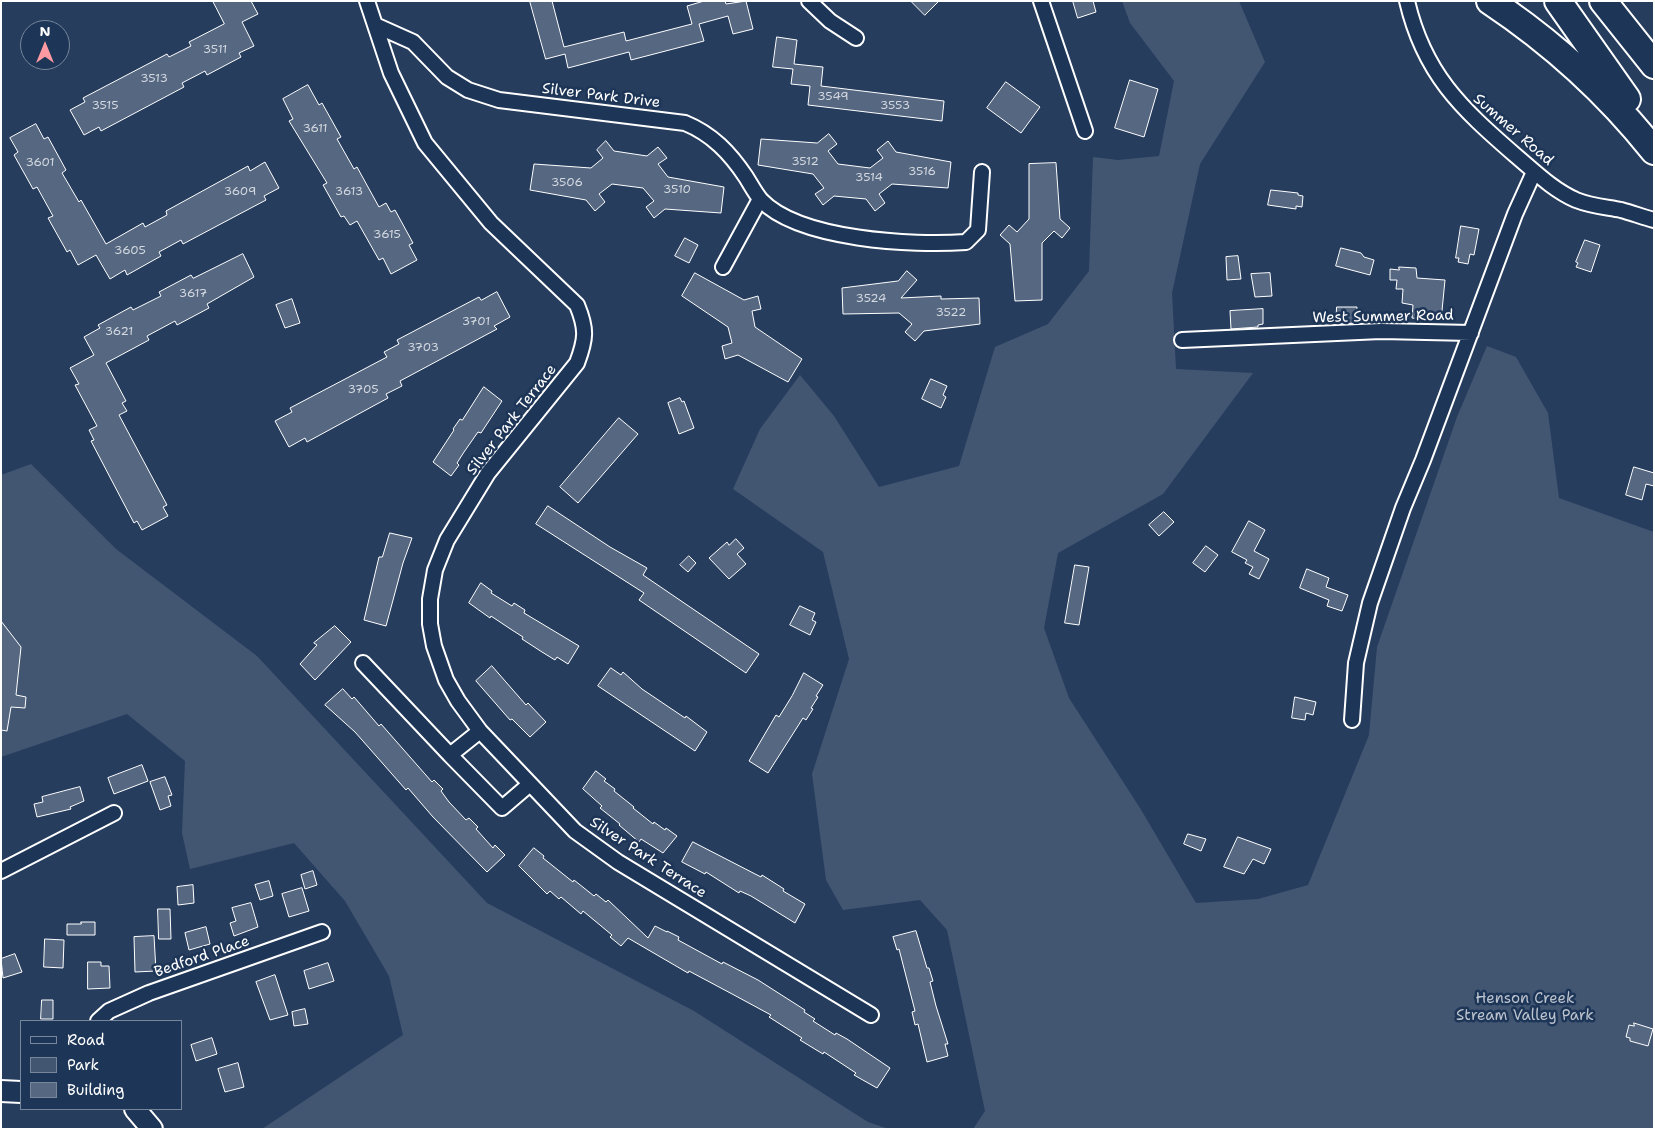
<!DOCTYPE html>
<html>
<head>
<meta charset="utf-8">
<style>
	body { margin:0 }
	#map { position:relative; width:1655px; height:1130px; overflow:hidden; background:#263d5e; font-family:"Shantell Sans",sans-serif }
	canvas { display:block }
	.frame { position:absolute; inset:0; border:2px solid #fff; pointer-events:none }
	.legend { position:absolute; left:20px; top:1020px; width:162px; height:90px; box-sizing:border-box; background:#1d3557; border:1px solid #77869a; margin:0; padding:6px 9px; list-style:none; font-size:15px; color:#fff }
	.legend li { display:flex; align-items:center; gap:10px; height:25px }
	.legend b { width:25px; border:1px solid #77869a }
	.north { position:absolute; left:20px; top:20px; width:50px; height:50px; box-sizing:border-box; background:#1d3557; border:1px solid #77869a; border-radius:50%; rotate:0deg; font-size:14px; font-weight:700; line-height:20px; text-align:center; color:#fff }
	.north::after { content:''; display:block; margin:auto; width:18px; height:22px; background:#ff9aa2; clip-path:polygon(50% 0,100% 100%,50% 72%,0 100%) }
</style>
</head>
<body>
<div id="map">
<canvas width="1655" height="1130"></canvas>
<div class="frame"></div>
<ul class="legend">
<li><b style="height:6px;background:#1d3557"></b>Road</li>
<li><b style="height:14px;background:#425672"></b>Park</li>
<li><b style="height:14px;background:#556781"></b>Building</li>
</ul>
<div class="north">N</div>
</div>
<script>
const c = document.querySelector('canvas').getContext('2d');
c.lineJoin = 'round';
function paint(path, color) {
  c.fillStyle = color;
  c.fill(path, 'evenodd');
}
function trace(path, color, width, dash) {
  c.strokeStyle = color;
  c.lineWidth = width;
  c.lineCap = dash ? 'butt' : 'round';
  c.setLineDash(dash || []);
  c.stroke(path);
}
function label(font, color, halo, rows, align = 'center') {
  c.font = font + ' "Shantell Sans",sans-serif';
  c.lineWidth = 5;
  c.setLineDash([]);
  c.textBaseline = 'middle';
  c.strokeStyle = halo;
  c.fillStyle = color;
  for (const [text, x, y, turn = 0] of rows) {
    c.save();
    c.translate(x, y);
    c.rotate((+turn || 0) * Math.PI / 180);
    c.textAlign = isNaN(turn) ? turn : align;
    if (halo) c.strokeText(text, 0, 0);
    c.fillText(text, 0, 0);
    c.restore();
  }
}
const green = new Path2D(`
	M1122,1h117l26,61 -65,102 -28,129 4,76 77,4 -90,121 -105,59 -14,75 25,70 71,110 56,95 62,-4 50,-14 61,-150 8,-88 80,-230 30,-71 29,11 32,56 11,85 95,34v597h-681l12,-18 -38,-181 -27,-30 -77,10 -17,-30 -14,-106 37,-115 -26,-107 -90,-63 27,-60 40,-54 34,41 45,71 80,-21 36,-119 53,-23 41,-53 4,-114 25,3 41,-4 15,-75 -44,-58z
	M31,464l85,85 141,107 230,247 207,108 174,111 21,7h-627l141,-94 -14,-59 -44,-75 -51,-58 -104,26 -8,-36 3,-72 -58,-47 -126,43v-282z`);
const building = new Path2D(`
	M213,1h38l7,13 -16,8 12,24 -15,7 2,4 -34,18 -2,-4 -23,12 2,4 -83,44 -2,-4 -15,8 -14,-25 15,-8 -2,-4 84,-44 2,3 22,-11 -2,-4 35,-18z
	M530,1h22l12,46 60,-15 2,9 66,-17 -5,-18 17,-5h21l1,3 20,-3 7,28 -20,5 -5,-18 -29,8 5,17 -73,19 -2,-8 -61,16 -3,-14 -19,5z
	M911,1h28l-14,14z
	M1073,1h20l3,11 -18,6z
	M777,37l20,3 -3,24 29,3 -2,19 123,15 -2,20 -134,-16 2,-19 -19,-2 2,-15 -20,-2z
	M1130,80l28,9 -14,48 -29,-9z
	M1006,82l34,25 -19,26 -34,-25z
	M308,85l11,20 3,-2 19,34 -4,2 17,30 3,-2 22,40 7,-4 5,9 4,-2 18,33 -4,2 8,15 -26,14 -8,-16 -4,2 -22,-39 -7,4 -6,-9 -3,1 -18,-32 4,-2 -38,-62 4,-2 -10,-20z
	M36,124l8,15 4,-2 18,33 -4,3 17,29 2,-2 25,44 37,-21 2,4 22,-12 -1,-4 82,-45 2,5 15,-9 14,26 -15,8 2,4 -34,18 -49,26 -2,-4 -22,12 2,4 -34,19 -2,-5 -15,9 -14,-24 -18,10 -8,-15 -3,2 -19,-34 5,-2 -16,-29 -4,2 -19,-34 4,-3 -8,-14z
	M829,134l8,10 -9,7 10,13 32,4 13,-10 -6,-8 11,-9 8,11 55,10 -3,26 -56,-4 -13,10 6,9 -10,8 -9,-12 -32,-3 -11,9 -8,-11 9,-6 -11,-14 -55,-9 3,-26 56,4z
	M606,141l8,10 33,5 11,-9 9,11 -9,6 10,13 56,10 -3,26 -56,-4 -11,9 -8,-11 8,-6 -11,-13 -31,-4 -13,10 6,8 -10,9 -9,-11 -56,-10 4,-26 57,4 12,-10 -6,-8z
	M1056,163l4,56 10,9 -8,10 -8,-7 -12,12v57l-27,1 -5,-57 -10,-9 9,-10 8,7 12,-13v-55z
	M1271,190l27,3v2l5,1 -1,11 -6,-1v3l-28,-4z
	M1461,226l18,3 -5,26 -4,-1 -2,10 -10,-2 1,-4h-3z
	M685,238l13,7 -9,18 -14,-7z
	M1585,240l15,5 -9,27 -15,-5 2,-4 -2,-1z
	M1341,248l20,5 3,4 10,3 -4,15 -34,-9z
	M243,254l11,23 -47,27 2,4 -32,17 -2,-4 -28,15 2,4 -43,23 20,38 -4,2 5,8 -8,4 48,90 -4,2 5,9 -26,14 -5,-9 -3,2 -43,-82 3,-1 -5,-10 8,-4 -22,-41 4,-1 -9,-16 24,-13 -10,-18 16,-9 -2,-3 33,-18 2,3 28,-14 -2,-4 32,-17 2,3z
	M1238,256l3,23 -14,1 -1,-23z
	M1399,267l17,1 1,10 28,2 -4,41 -29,-3 1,-13 -11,-2 1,-14h-7l1,-9h-7v-11l9,1z
	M907,271l10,9 -16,18 40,-2v3l38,-1 1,26 -56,7 -9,10 -10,-9 7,-8 -13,-11 -56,1 -1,-26 56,-7z
	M695,273l49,27 14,-4 3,13 -9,2 3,16 47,32 -14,23 -50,-27 -13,4 -3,-13 10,-3 -4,-16 -46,-31z
	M1270,273l2,23 -17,1 -4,-23z
	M497,292l13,25 -16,9 3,3 -97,52 2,5 -16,8 2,4 -81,44 -2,-4 -16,9 -14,-26 17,-9 -2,-4 97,-51 -3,-5 15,-8 -2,-4 82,-43 2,3z
	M292,299l8,24 -15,5 -9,-23z
	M1337,307h20v16l-21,1z
	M1263,309v15l-5,1v2l-27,2 -1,-18z
	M931,379l16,7 -4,9 3,2 -5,11 -19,-9z
	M484,387l18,14 -21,32 -3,-1 -14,20 -7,11 2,2 -8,11 -18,-14 21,-32 -1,-1 7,-10 2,1z
	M680,398l2,4 2,-1 10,27 -15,6 -11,-31z
	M619,418l19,16 -60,69 -18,-16z
	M1634,467l20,6v13l-8,-2 -4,16 -16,-5z
	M548,506l62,41 37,21 -4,7 116,79 -13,19 -107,-73 5,-7 -108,-69z
	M1164,512l10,10 -15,14 -10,-11z
	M1249,521l16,9 -11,21 15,8 -10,20 -10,-5 4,-7 -8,-4 2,-3 -15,-8z
	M390,533l22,5 -9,25 -17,63 -22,-6 15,-63h3z
	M736,539l8,9 -7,6 9,10 -17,15 -20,-21 18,-16 2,3z
	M1206,546l12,9 -13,17 -12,-9z
	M689,556l7,7 -8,9 -8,-7z
	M1075,565l14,2 -10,58 -14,-2z
	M1307,569l22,9 -3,9 22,8 -6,16 -15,-5 2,-6 -29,-12z
	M481,583l11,8 -1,2 21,13 2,-3 11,7 -1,3 55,33 -11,18 -11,-7 -2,3 -13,-8 -20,-13 1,-2 -11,-7 -21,-14 -1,2 -21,-15z
	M800,606l15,7 -3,7 4,2 -6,13 -20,-10z
	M1,621l20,26 -5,48 10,2 -1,11 -14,-1 -4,24 -6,-1z
	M335,626l16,16 -36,38 -15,-16 17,-19 -3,-2z
	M492,666l34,39 2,-2 18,19 -16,15 -18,-18 -2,1 -34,-39z
	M611,668l10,7 2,-3 19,17 43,29 1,-2 21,16 -12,19 -97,-65z
	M804,673l19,12 -7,11 2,1 -7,11 2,1 -7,11 -3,-2 -35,55 -19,-12 27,-46 3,2 13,-21z
	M343,689l9,10 2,-2 25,29 2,-2 51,58 2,-2 9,9 -2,2 8,11 17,18 3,-2 9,9 -2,2 17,19 2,-3 10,10 -18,17 -54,-55 -25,-29 -2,2 -51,-58 -30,-27z
	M1295,697l21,5 -3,13 -7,-2 -1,7 -13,-2z
	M142,765l6,16 -34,13 -6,-16z
	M596,771l10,8 -2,2 11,8 -1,2 20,16 -1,1 20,16 1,-2 11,8 1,-2 11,8 -14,17 -22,-14 -2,3 -20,-17 1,-1 -20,-16 2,-2 -19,-17z
	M165,777l7,18 -4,1 3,10 -11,4 -10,-28z
	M80,787l4,14 -14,6 1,2 -34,8 -3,-13 9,-2 -1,-5z
	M1188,834l18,5 -5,12 -17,-7z
	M1238,837l33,12 -7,15 -11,-5 -9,15 -20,-7z
	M693,842l68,35 1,-2 22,14 -1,2 22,13 -10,19 -44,-27 -11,-5 -1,2 -33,-21 -1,2 -23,-12z
	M534,848l10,8 -1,2 30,24 1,-2 20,16 2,-2 10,8 2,-2 40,38 7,-12 12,6v-1l12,6 -1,3 44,24 1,-2 35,18 47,30 -1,2 11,7 -2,2 22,14 1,-2 11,6 43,29 -13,20 -23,-13 2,-2 -32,-21 -1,2 -23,-14 2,-2 -33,-21 2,-2 -37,-20 -45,-24 -1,2 -60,-35 -7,8 -11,-9 2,-2 -29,-24 -2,3 -20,-17 -2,2 -9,-8 -3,3 -28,-28z
	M313,871l4,14 -12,4 -4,-14z
	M269,881l4,15 -13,4 -5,-15z
	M193,885l1,18 -16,2 -1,-18z
	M302,888l7,23 -20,6 -7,-23z
	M251,903l7,24 -24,9 -4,-13 6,-2 -4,-13z
	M158,909h12l1,30h-12z
	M81,922h14v13h-28v-11h14z
	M206,927l4,17 -21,6 -4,-17z
	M916,931l11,37h2l4,13 -3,1 6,24 12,38h-3l3,12 -21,6 -9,-38 -3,1 -3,-13 3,-1 -16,-62 -2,1 -4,-13z
	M154,936l2,35 -21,1 -1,-35z
	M45,939l19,1 -1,28 -19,-1z
	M15,954l7,18 -19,6 -2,-19z
	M88,962h13v4h8l1,22 -22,1z
	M328,963l6,18 -25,8 -5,-18z
	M275,975l13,40 -18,5 -14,-38z
	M42,1000h11v19h-12z
	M305,1009l3,15 -14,2 -2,-14z
	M1634,1023l19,6 -5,17 -18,-5v-3l-4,-1 3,-12 5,1z
	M212,1038l5,16 -21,7 -5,-16z
	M238,1063l6,24 -19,5 -7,-23z`);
const street = new Path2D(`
	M367,1l8,24 38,17 34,35 21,13 31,10 186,23c27,11 45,30 61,54 5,8 9,16 15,23 38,40 152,46 205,42l12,-12 4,-58
	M809,1l21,20 26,17
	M1041,1l44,130
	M1407,1c17,73 54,107 108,154 19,16 38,35 61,45 15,6 29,7 45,10 11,3 22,7 33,10
	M375,25l16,48 34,70 66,80 86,82c10,24 9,34 0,58l-89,110 -41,67 -12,30 -5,29v25l4,22 12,34 12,21 22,30 95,100 43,31 253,153
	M723,267l37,-68
	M1182,340l199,-9 90,2
	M363,663l87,92 30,-24
	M1352,720l4,-57 14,-60 33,-95 20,-48 92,-246 19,-42
	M450,755l52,53 28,-24
	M1,871l113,-58
	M98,1021l11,-10 40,-18 173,-61`);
const secondary = new Path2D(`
	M1,1091l20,1
	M135,1109l17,20`);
const highway = new Path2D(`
	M1490,1c63,42 117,91 164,150
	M1558,1l69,98
	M1603,1l51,64`);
const numberNames = [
	["3511",215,50],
	["3513",154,79],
	["3549",833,97],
	["3515",105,106],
	["3553",895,106],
	["3611",315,129],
	["3512",805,162],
	["3601",40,163],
	["3516",922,172],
	["3514",869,178],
	["3506",567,183],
	["3510",677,190],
	["3609",240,192],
	["3613",349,192],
	["3615",387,235],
	["3605",130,251],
	["3617",193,294],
	["3524",871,299],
	["3522",951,313],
	["3701",476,322],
	["3621",119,332],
	["3703",423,348],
	["3705",363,390]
];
const streetNames = [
	["Silver Park Drive",601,96,7],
	["Summer Road",1513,130,41],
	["West Summer Road",1383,317,-1],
	["Silver Park Terrace",512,420,-52],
	["Silver Park Terrace",648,858,33],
	["Bedford Place",202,957,-19]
];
const parkNames = [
	["Henson Creek",1525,999],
	["Stream Valley Park",1525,1016]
];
paint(green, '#425672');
paint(building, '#556781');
trace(building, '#fff', 1);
trace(street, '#fff', 18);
trace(secondary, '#fff', 24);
trace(highway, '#fff', 30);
trace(street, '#1d3557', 14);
trace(secondary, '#1d3557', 20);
trace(highway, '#1d3557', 26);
label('12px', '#d4d9e0', null, numberNames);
label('15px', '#fff', '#1d3557', streetNames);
label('15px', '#bdc4ce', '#1d3557', parkNames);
</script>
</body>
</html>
